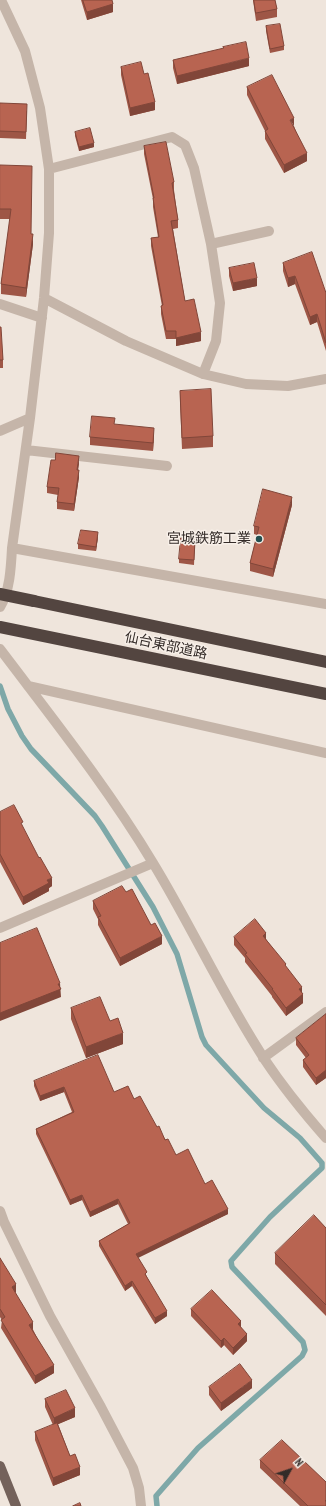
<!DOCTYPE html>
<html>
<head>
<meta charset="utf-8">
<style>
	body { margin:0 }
	#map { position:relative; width:326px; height:1506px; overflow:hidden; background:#efe5dc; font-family:"PT Sans Narrow",sans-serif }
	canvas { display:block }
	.north { position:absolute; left:270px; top:1450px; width:40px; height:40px; -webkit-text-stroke:3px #f7efe8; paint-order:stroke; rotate:50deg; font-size:11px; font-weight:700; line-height:16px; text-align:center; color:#332b28 }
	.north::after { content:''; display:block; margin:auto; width:14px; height:18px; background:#332b28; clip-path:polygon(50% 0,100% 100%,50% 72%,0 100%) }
</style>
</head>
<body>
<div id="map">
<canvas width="326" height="1506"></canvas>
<div class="north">N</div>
</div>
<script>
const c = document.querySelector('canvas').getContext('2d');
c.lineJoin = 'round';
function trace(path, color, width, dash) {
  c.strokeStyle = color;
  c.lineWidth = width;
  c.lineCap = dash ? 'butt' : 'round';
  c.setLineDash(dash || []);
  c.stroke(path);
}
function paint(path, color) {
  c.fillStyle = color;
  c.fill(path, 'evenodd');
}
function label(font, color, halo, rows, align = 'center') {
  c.font = font + ' "PT Sans Narrow","Noto Sans JP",sans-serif';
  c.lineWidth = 3;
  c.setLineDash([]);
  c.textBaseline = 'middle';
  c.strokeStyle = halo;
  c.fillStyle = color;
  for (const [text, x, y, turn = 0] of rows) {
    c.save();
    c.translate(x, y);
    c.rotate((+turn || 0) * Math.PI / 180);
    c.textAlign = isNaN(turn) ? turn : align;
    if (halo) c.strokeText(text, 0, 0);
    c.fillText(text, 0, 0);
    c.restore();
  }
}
const stream = new Path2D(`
	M0,686l8,23 14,27 9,13 64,67 7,10 51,81 24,47 25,83 4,8 58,63 36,30 22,25v5l-52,49 -39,44 1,6 71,75 2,8 -3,6 -104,92 -42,48 1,10`);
const minor = new Path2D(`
	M49,169l123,-32 13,8 9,23 17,76 9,59 -4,38 -13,33
	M211,244l58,-13
	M44,298l82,43 77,33 43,10 42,2 38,-7
	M0,304l42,14
	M0,431l30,-13
	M26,450l141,16
	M12,548l314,56
	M0,607c10,-16 11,-40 12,-59l18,-130 14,-120 5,-65v-64l-9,-61 -15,-57 -24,-51
	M0,649c53,70 108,139 153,214 39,64 70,133 112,197 18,27 39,53 61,78
	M28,686l298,67
	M0,928l153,-65
	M263,1058l63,-46
	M0,1211l4,11 46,94 51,91 32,61 6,20 2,18`);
const major = new Path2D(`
	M0,1466l16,40`);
const highway = new Path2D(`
	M34,601l292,61
	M0,627l326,67`);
const highwayBridge = new Path2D(`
	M0,594l34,7`);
const wall = new Path2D(`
	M81,0h31l1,12 -26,8z
	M253,0h22l2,9v8l-21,4z
	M266,26l18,20v4l-14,3 -4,-22z
	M173,60l76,6 -72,18 -4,-16z
	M121,67l23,7 11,36 -25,6 -9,-41z
	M247,87l47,39 13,35 -23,12 -19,-34v-8l-18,-36z
	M0,103l27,8 -1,28 -26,-1z
	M75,132l19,15 -15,4 -4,-15z
	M144,146l30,36v8l4,30v8l-5,1 12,72 16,40 -25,5v-7h-10l-5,-25v-8h1l-11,-60v-8l7,-1 -5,-30v-8l-9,-45z
	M0,165l31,69 2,10 -7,53 -25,-3v-10l9,-65h-10z
	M283,263l43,30v58l-9,-29 -7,3 -15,-41 -7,3 -5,-16z
	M229,268l28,18 -24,5 -4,-15z
	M0,327l3,33v8h-3z
	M180,391l33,45v11l-31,2 -2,-47z
	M154,436l-1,15 -63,-6v-8z
	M79,463l-1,7 1,7 -5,34 -17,-2v-7l1,-7 -11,-2v-6z
	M292,505l-19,72 -23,-6v-8l7,-28 -3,-1v-8z
	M98,537l-2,14 -18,-2v-5z
	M195,540l-1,25 -15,-2v-4z
	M0,812l52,74 -3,2v3l-26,14 -23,-43z
	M126,892l25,33 11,19 -42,22 -22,-41v-6l-5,-10v-8z
	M234,937l32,2 20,28 16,26 1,10 -17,13 -14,-19v-1l-27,-34v-4l-11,-13z
	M71,1008l39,13 13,23 -37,14 -15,-39z
	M326,1014v64l-10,7 -13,-18v-7l3,-2 -10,-13v-7z
	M34,1081l80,11 20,7 23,28 19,28 29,29 23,30 -90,43 9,20 20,39 -12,8 -23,-38 -7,5 -26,-45v-5l29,-17 -10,-20 -28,13 -8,-17 -12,5 -34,-71v-5l36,-17 -8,-20 -24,9 -6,-15z
	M326,1228v88l-51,-52v-11z
	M0,1258l16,34h-1l39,81 -19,11 -34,-56 1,-8 -2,-3z
	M191,1309l50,18 6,14 -14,14 -9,-10 -3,3 -30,-32z
	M209,1387l43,1 -31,23 -12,-16z
	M45,1399l30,18 -17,7 12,32 10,19 -27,11 -18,-46v-8l18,-7 -8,-18z
	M260,1460l66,46h-26l-40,-38z`);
const shadedWall = new Path2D(`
	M113,4v8l-26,8v-8z
	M249,58v8l-72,18v-8z
	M155,102v8l-25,6v-8z
	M294,118v8l-4,-6z
	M94,143v4l-15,4v-4z
	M307,153v8l-23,12v-8z
	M33,234v10l-7,53v-9z
	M295,276v8l-7,3v-9z
	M257,278v8l-24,5v-8z
	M317,314v8l-7,3v-8z
	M201,332v9l-25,5v-8z
	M154,428v8l-1,15v-8z
	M79,456v7l-2,13v-6z
	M79,470v7l-5,34v-7z
	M292,497v8l-19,72v-8z
	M98,532v5l-2,14v-4z
	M52,878v8l-3,2v3l-26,14v-8l24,-17z
	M266,933v8l-3,-5z
	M162,936v8l-42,22v-8z
	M60,983l1,14 -61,24v-8z
	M302,987v8l1,-1v9l-17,13v-8l13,-19z
	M123,1033v11l-37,14v-11z
	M326,1070v8l-10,7v-7z
	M64,1087v5l-24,9v-5z
	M82,1195v5l-12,5v-5z
	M118,1199v5l-28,13v-5z
	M228,1209v5l-92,45v-5z
	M132,1281v5l-7,5v-5z
	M16,1284v8l-4,3v-8z
	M167,1311v5l-12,8v-6z
	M241,1321v8l-3,-5z
	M33,1322v8l-4,-5z
	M247,1334v7l-14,14v-7z
	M224,1338v7l-3,3v-7z
	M54,1365v8l-19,11v-8z
	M252,1380v8l-31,23v-8z
	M75,1408v9l-21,9v-8z
	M80,1467v8l-27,11v-8z`);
const building = new Path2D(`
	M83,0h29l1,4 -26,8z
	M254,0h21l2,9 -21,4z
	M280,24l4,22 -14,3 -4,-23z
	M246,42l3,16 -72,18 -4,-16 51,-12 -1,-1z
	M141,62l3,12 4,-1 7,29 -25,6 -9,-41z
	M272,75l22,43 -4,2 17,33 -23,12 -19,-34 3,-2 -21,-42z
	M0,103l27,1 -1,28 -26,-1z
	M90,128l4,15 -15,4 -4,-15z
	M166,142l8,40 -2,1 6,37 -7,1 14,80 9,-2 7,33 -25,6v-7h-10l-5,-25 2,-1 -12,-67 8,-1 -6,-39h1l-10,-52z
	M0,165l32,1 -1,68h2l-7,54 -25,-4 10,-75h-11z
	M312,252l14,41v50l-9,-29 -7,3 -15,-41 -7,2 -5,-15z
	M254,263l3,15 -24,5 -4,-15z
	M0,327h1l2,33h-3z
	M211,389l2,47 -31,2 -2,-47z
	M92,416l23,2 -1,6 40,4 -1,15 -63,-6z
	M56,453l23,3 -2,14h2l-5,34 -17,-2 2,-14 -12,-1 4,-27h4z
	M263,489l29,8 -19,72 -23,-6 9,-36 -5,-1z
	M81,530l17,2 -2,15 -18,-3z
	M181,538l14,2 -1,20 -15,-1z
	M14,805l9,17 -2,1 18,35 1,-1 12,21 -5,2 2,3 -26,14 -23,-43v-42z
	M122,886l4,6 6,-3 19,36 4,-2 7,13 -42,22 -22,-41 3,-1 -8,-15z
	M255,919l11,14 -3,3 23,28 -1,1 17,22 -3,2 4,5 -17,14 -14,-19h1l-28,-35 2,-1 -13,-16z
	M37,928l23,55 -2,1 3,5 -61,24v-70z
	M100,997l10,24 8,-3 5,15 -37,14 -15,-39z
	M326,1014v56l-10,8 -13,-18 6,-5 -13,-17z
	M98,1055l16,37 14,-6 6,13 6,-3 17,31 2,-1 6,14 3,-1 8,16 12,-6 17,35 7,-4 16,29 -92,45 11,18 -2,2 22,37 -12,7 -23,-37 -7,5 -26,-45 31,-18 -12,-24 -28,13 -8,-17 -12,5 -34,-71 38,-17 -10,-25 -24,9 -6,-15z
	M314,1215l12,13v77l-51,-52z
	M0,1258l16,26 -4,3 21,35 -4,3 25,40 -19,11 -34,-56 4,-3 -5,-8z
	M212,1290l29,31 -3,3 9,10 -14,14 -9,-10 -3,3 -30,-32z
	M240,1364l12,16 -31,23 -12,-16z
	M66,1390l9,18 -21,10 -9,-19z
	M57,1423l13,33 5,-2 5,13 -27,11 -18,-46z
	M282,1440l44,42v18l-1,1h1v5h-18l-48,-46z
	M80,1503l1,3h-8z`);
const markers = [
	[259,539,4,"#235050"]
];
const poiNames = [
	["宮城鉄筋工業",251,539]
];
const streetNames = [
	["仙台東部道路",166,646,12]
];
trace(stream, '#7ea8a8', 5.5);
trace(minor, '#c5b5a9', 10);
trace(major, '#74625b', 10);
trace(highway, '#534540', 12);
trace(highwayBridge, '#534540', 12);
paint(wall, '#9e5646');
paint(shadedWall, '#814639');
paint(building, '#b86451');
trace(building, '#814639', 1);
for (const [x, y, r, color] of markers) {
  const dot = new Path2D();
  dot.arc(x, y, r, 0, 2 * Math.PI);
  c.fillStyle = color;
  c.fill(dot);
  trace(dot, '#f7efe8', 1.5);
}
label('14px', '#332b28', '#f7efe8', poiNames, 'right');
label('14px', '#332b28', '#f7efe8', streetNames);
</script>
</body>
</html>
